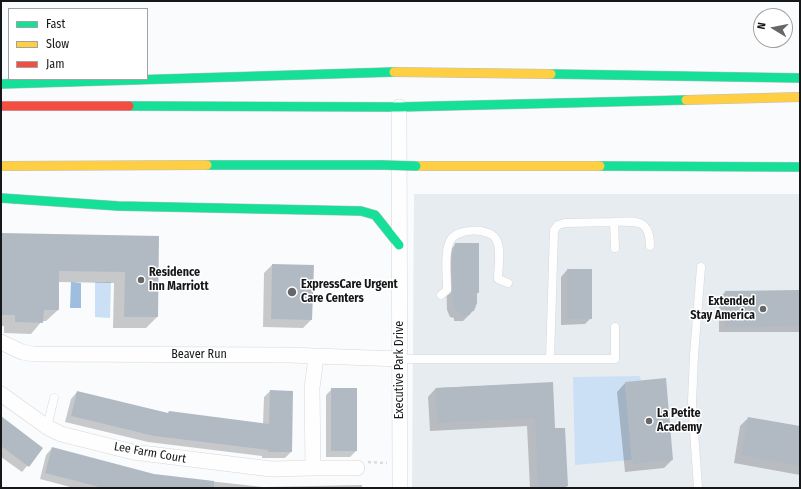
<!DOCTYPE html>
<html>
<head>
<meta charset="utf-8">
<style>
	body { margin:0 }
	#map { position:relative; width:801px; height:489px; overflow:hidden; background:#f9fbfc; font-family:"Fira Sans Condensed",sans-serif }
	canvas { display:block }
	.frame { position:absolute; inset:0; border:2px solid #161718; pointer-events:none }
	.legend { position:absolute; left:8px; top:8px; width:140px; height:72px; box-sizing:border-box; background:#fff; border:1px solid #a2a2a3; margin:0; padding:5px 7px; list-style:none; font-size:12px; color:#161718 }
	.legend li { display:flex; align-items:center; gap:8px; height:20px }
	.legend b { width:20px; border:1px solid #a2a2a3 }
	.north { position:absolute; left:753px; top:8px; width:40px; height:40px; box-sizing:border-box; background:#fff; border:1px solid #a2a2a3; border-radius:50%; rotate:280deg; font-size:11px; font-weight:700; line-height:16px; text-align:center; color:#161718 }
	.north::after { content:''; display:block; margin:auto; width:14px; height:18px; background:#656768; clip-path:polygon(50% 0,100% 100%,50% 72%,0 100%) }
</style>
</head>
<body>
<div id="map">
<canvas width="801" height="489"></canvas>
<div class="frame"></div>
<ul class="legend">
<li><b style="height:5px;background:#16e098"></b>Fast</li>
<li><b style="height:5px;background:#ffcf43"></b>Slow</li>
<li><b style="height:5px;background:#f24e42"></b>Jam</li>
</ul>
<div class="north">N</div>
</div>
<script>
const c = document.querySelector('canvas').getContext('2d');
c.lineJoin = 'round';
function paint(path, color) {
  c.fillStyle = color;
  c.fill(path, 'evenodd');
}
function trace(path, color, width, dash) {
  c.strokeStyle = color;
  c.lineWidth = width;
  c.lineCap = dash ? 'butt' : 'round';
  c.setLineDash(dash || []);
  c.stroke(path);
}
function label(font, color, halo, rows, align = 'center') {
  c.font = font + ' "Fira Sans Condensed",sans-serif';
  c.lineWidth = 3;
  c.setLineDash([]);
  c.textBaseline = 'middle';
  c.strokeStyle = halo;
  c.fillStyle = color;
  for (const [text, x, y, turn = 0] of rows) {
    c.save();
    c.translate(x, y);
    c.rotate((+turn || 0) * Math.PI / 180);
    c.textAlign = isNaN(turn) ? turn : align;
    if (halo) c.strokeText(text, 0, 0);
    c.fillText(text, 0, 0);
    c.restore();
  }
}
const built = new Path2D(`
	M414,194h386v294h-388z`);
const green = new Path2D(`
	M95,282h16l-1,36 -15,-1z
	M640,376l1,5 -16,2 7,77 -57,5 -2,-88z`);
const water = new Path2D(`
	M71,282l10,1v25h-11z`);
const shadow = new Path2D(`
	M1,234l157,3 -1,80 -11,11h-33l1,-45 -56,-1v28l-12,11h-4l-11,13 -27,-1v-7h-3z
	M456,244l22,48 -2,2 -3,17 -10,10h-9v-3l-4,-1 -3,-7 -1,-38 3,-21z
	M272,265l39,55 -8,8 -40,-1 1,-54z
	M567,270h24v48l-6,6 -24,1v-48z
	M800,291v41h-81v-34l6,-6z
	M552,383l2,46 13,57 -2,2h-35l-3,-62 -97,5 -2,-34 8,-9z
	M625,383l47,77 -8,8 -39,4 -8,-80z
	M332,389l24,62 -6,6h-24v-62z
	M270,391l22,1 -1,60 -6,6h-23v-2l-114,-14 -83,-20 6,-23 6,-7 90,22 96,10 1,-27z
	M1,417l41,31 -20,24 -21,-15z
	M748,418l52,9v48l-66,-12 6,-37z
	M52,448l102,27 109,12 99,-2v3h-288l-34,-9 6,-24z`);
const building = new Path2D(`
	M1,233l158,3 -1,81h-34l1,-45 -66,-1v39h-15l-1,13 -28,-1v-7h-14z
	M455,243h24v50h-2v10l-3,8h-4v4h-11l1,-3h-4l-3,-9 -1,-44z
	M272,264l42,1 -2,55 -41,-1z
	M567,269h25v50h-25z
	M800,290v36l-75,1v-36z
	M666,378l7,82 -40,4 -8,-82z
	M553,382l2,46h10l3,58 -30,2 -3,-70 -98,5 -1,-35z
	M331,388h26v63h-26z
	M270,390l23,1 -1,61h-24v-2l-114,-14 -83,-20 6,-25 91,22 1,-2 100,13z
	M1,416l42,32 -14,19 -28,-21z
	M748,417l52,9v40l-59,-11z
	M52,447l102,27 60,7v7h-111l-58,-15z`);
const path = new Path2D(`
	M368,462l19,1`);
const lane = new Path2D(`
	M615,248l-1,-26c23,-1 36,-3 36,24
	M441,295l6,-5c0,-15 -3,-36 3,-49 6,-13 39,-14 46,-2 6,10 2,29 2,40l10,4
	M400,359h215v-32
	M550,359l4,-129 4,-5 7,-2 49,-1
	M47,427l7,-29
	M698,488l-6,-86 2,-47 7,-88`);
const street = new Path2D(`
	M399,107l1,381
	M1,342l21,10 11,2 255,1 112,4
	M1,394l46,33 14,7 72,18 138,17 42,-1 -1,-80 4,-31
	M313,468h44`);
const fast = new Path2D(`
	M551,74l249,4
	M1,84l393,-12
	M129,106l270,1 287,-7
	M207,165h175
	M600,166l200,1
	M1,198l117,8 243,5 14,4 24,30`);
const slow = new Path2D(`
	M394,72l157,2
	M686,100l114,-3
	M1,166l206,-1
	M416,166h184`);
const jam = new Path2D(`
	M1,106h128`);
const fastBridge = new Path2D(`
	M382,165l34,1`);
const markers = [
	[141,280,4,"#656768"],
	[292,292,5,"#656768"],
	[763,309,4,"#656768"],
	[649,421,4,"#656768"]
];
const poiNames = [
	["Residence",149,273],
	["Inn Marriott",149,287],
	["ExpressCare Urgent",301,285],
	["Care Centers",301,299],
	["Extended",755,302,"right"],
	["Stay America",755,316,"right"],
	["La Petite",657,414],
	["Academy",657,428]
];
const streetNames = [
	["Beaver Run",199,355],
	["Executive Park Drive",400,370,-90],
	["Lee Farm Court",150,453,10]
];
paint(built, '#e7ecf1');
paint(green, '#cce0f5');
paint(water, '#9fbdde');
paint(shadow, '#0003');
paint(building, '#b1bac3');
trace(lane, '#d6d7d8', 9);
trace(street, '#d6d7d8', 16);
trace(fast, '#b9bfc6', 10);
trace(slow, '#b9bfc6', 10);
trace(jam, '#b9bfc6', 10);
trace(path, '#ddd', 2.5, [3, 3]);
trace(lane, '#fefeff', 8);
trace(street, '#fefeff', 15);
trace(fast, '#16e098', 9);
trace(slow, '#ffcf43', 9);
trace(jam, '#f24e42', 9);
trace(fastBridge, '#b9bfc6', 10, []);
trace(fastBridge, '#16e098', 9);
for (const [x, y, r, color] of markers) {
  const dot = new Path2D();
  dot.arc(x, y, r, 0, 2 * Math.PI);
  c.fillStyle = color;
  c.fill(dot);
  trace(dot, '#fff', 1.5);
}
label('bold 12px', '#161718', '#fff', poiNames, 'left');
label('12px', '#161718', '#fff', streetNames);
</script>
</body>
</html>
